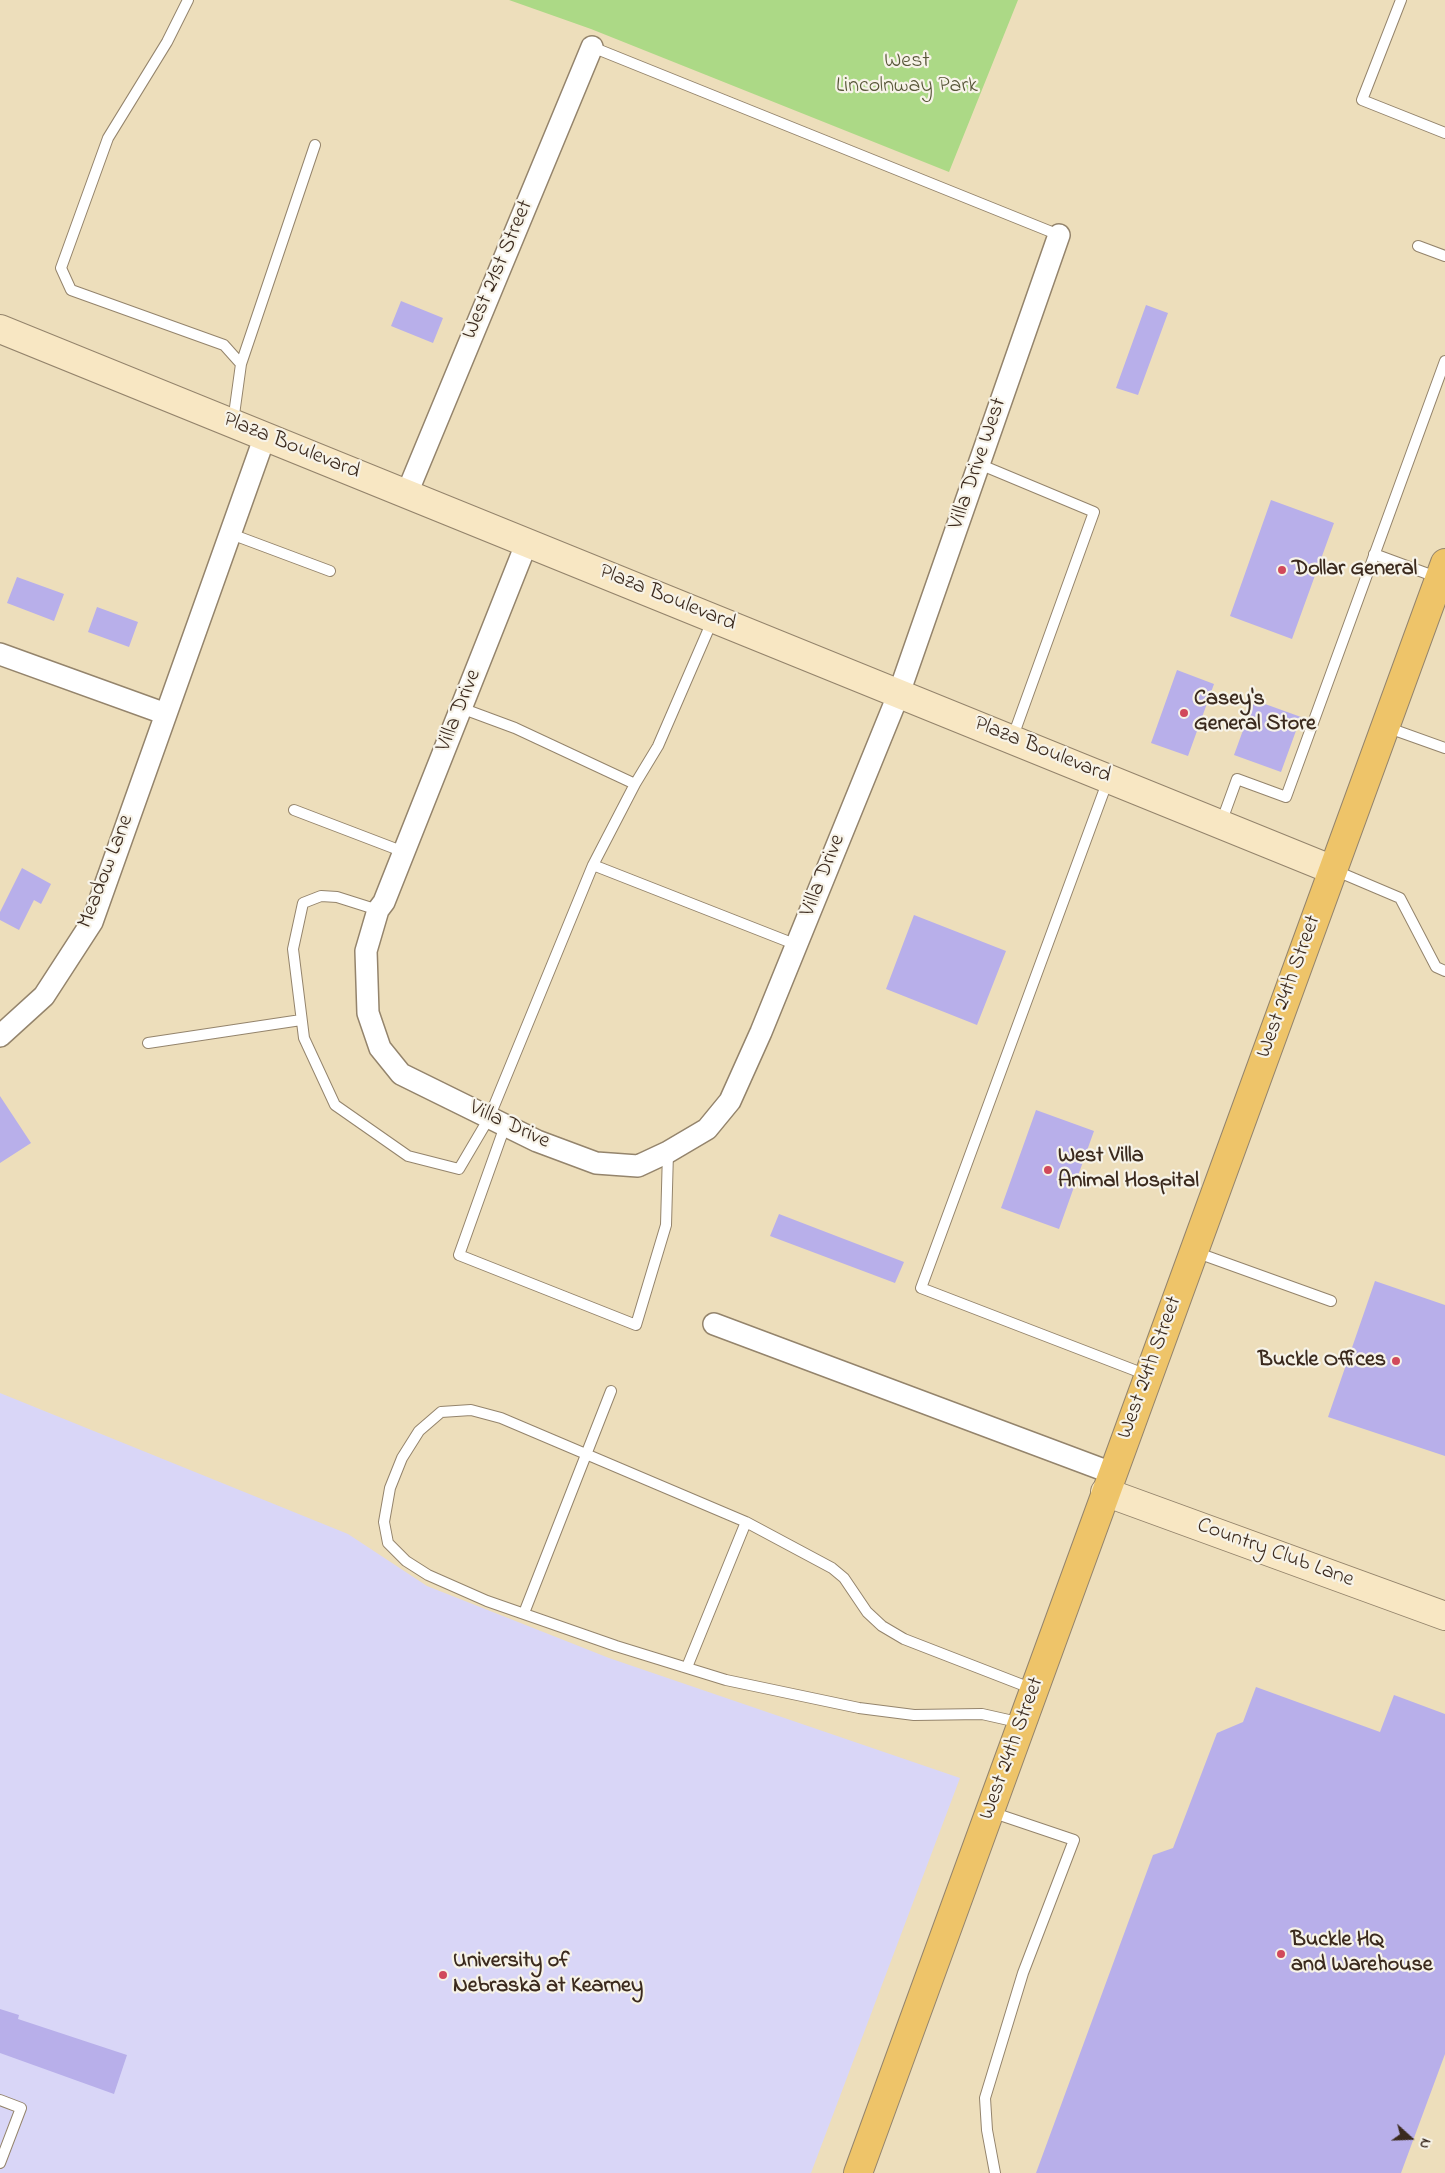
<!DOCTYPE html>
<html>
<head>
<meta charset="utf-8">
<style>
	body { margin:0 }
	#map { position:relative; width:1445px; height:2173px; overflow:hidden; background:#eddebb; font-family:"Indie Flower",sans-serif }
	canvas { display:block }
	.north { position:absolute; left:1385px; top:2113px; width:50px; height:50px; -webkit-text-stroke:4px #f7f3e8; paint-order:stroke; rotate:110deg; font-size:14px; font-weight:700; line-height:20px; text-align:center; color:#3b2a1e }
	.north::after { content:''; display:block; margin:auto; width:18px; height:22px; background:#3b2a1e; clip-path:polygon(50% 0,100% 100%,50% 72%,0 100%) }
</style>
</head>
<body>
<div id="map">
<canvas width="1445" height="2173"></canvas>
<div class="north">N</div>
</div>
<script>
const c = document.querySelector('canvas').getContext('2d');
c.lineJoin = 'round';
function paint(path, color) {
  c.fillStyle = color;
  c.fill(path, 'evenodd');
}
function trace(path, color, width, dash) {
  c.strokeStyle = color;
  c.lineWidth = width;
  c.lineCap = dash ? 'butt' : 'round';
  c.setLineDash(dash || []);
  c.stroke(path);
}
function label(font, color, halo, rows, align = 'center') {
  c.font = font + ' "Indie Flower",sans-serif';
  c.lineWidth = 4.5;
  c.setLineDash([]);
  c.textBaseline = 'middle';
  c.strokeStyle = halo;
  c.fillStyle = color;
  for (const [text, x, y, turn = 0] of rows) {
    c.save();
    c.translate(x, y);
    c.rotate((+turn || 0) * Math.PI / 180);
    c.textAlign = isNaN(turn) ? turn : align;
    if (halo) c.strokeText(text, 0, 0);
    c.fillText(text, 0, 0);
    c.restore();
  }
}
const built = new Path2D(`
	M0,1393l348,141 79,52 182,72 351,120 -149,395h-811z`);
const green = new Path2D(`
	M509,0h509l-69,172 -358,-143z`);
const building = new Path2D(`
	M401,301l42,17 -10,25 -42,-17z
	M1146,305l22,8 -30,82 -22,-7z
	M1271,500l63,23 -42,116 -62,-23z
	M17,577l47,17 -10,27 -47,-18z
	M97,607l41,15 -9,25 -41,-15z
	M1177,670l37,14 -26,72 -37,-13z
	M1254,700l47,17 -20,55 -47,-17z
	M22,868l29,16 -10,20 -7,-4 -15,30 -19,-10v-8z
	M914,915l92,36 -29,74 -91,-36z
	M0,1096l31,47 -31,20z
	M1036,1110l58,21 -35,98 -58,-21z
	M779,1214l125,48 -9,21 -125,-47z
	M1375,1281l70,24v151l-117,-39z
	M1256,1687l124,45 14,-37 51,19v340l-44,119h-365l117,-318 20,-7 44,-115 26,-11z
	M0,2009l19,6 -1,4 109,36 -13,39 -114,-41z`);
const lane = new Path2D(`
	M188,0l-21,42 -59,96 -47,130 10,22 153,55 17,19 -8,58
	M1401,0l-39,100 83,33
	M592,47l467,188
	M1418,246l27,10
	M241,364l74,-219
	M979,464l115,48 -82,227
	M231,534l99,37
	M1374,554l65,24
	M461,708l54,20 120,56
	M1386,727l59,21
	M1108,780l-187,508 226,87
	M294,810l110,42
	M1221,823l16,-44 49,18 159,-436
	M593,865l204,80
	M1334,870l66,28 36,69 9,4
	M378,910l-41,-13 -16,-1 -18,7 -10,46 11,89 31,67 73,51 51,13 30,-51 104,-253 42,-81 23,-38 55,-127
	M148,1043l153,-23
	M505,1126l-46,129 177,70 30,-100 2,-73
	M1195,1252l136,49
	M746,1522l86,46 12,10 23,34 15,14 22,13 129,50
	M524,1613l87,-222
	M687,1667l59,-145 -245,-104 -30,-8 -30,2 -22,19 -17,27 -12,30 -6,34 4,21 18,18 22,14 59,26 129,45 110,34 133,28 55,7 68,-1 40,9
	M991,1812l83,28 -51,133 -38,125 2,32 8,43
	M0,2100l21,8 -21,55`);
const street = new Path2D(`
	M407,493l185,-446
	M527,542l-143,360 -6,8 -12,41 2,62 12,35 21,26 136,67 59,22 42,3 30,-14 39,-23 23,-28 31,-69 138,-339 160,-458
	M0,654l166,60
	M0,1036l44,-40 48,-74 173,-486
	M714,1324l398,149`);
const secondary = new Path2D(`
	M0,329l1333,541
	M1105,1492l340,124`);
const primary = new Path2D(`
	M858,2173l587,-1610`);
const markers = [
	[1282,570,5,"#d1495b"],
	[1184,713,5,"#d1495b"],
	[1048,1170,5,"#d1495b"],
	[1396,1361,5,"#d1495b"],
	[1281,1954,5,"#d1495b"],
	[443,1975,5,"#d1495b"]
];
const parkNames = [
	["West",907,62],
	["Lincolnway Park",907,87]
];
const streetNames = [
	["West 21st Street",499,270,-67],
	["Plaza Boulevard",291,447,22],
	["Villa Drive West",979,464,-71],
	["Plaza Boulevard",667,599,22],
	["Villa Drive",460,711,-68],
	["Plaza Boulevard",1042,751,22],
	["Meadow Lane",107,872,-69],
	["Villa Drive",824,876,-68],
	["West 24th Street",1290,987,-70],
	["Villa Drive",509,1126,25],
	["West 24th Street",1151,1368,-70],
	["Country Club Lane",1275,1554,20],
	["West 24th Street",1013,1749,-70]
];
const poiNames = [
	["Dollar General",1292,570],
	["Casey's",1194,700],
	["General Store",1194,725],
	["West Villa",1058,1157],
	["Animal Hospital",1058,1182],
	["Buckle Offices",1386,1361,"right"],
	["Buckle HQ",1291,1941],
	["and Warehouse",1291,1966],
	["University of",453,1962],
	["Nebraska at Kearney",453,1987]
];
paint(built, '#d9d6f7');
paint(green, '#acd986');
paint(building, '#b8afea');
trace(lane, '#94846c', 12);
trace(street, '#94846c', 24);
trace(secondary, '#94846c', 30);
trace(primary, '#94846c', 30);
trace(lane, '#fff', 10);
trace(street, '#fff', 21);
trace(secondary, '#f8e7c3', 28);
trace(primary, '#eec469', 28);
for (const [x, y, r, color] of markers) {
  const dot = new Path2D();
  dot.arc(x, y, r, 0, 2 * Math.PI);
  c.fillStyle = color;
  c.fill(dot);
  trace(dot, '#f7f3e8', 2);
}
label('22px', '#575638', '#f7f3e8', parkNames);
label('22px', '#3b2a1e', '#f7f3e8', streetNames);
label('bold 22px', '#3b2a1e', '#f7f3e8', poiNames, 'left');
</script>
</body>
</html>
